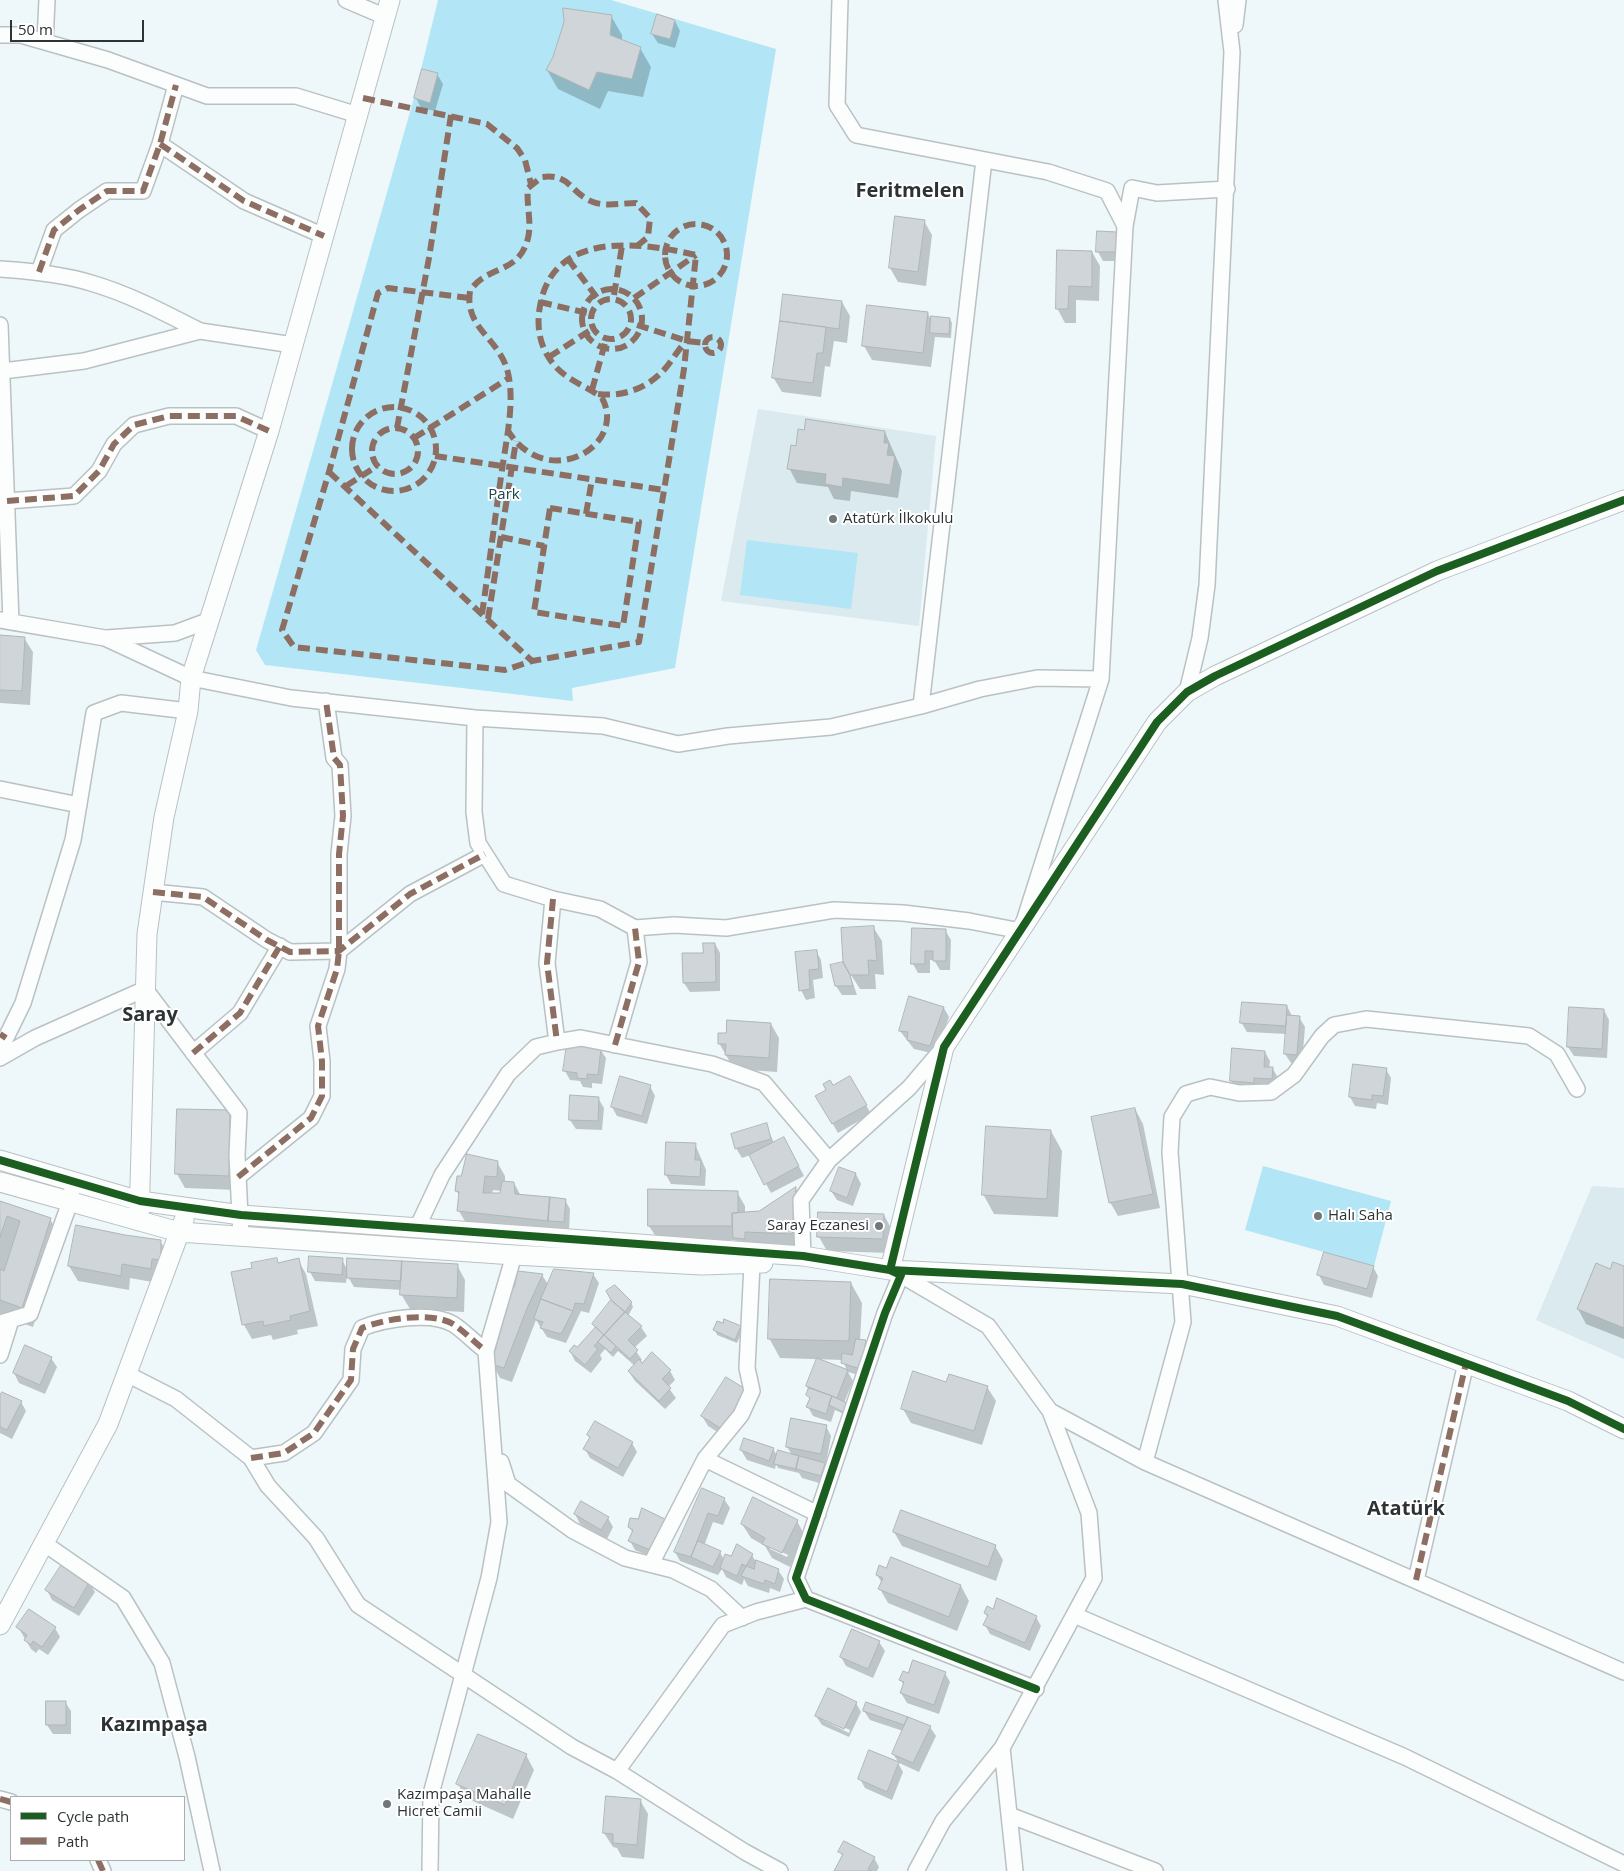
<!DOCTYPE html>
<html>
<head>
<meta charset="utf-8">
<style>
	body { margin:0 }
	#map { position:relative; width:1624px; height:1871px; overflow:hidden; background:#eef7fa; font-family:"Open Sans",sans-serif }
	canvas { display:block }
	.legend { position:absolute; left:10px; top:1796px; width:175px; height:65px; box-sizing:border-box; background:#fff; border:1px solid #abadae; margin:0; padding:6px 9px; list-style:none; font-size:15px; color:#2d3335 }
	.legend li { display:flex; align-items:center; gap:10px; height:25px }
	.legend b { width:25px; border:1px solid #abadae }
	.scale { position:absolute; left:10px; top:20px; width:134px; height:22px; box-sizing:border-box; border:2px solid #2d3335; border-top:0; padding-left:6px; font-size:15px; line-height:18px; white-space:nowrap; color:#2d3335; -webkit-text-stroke:4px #fff; paint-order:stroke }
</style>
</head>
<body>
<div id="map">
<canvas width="1624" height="1871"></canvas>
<ul class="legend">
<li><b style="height:6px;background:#1b5e20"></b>Cycle path</li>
<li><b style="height:6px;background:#8d6e63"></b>Path</li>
</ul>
<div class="scale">50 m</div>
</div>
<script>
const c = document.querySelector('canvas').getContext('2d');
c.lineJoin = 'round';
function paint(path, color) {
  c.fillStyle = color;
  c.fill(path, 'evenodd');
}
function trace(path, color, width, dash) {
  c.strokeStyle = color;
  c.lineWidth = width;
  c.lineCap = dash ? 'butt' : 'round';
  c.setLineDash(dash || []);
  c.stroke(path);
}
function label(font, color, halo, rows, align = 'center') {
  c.font = font + ' "Open Sans",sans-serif';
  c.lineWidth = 4;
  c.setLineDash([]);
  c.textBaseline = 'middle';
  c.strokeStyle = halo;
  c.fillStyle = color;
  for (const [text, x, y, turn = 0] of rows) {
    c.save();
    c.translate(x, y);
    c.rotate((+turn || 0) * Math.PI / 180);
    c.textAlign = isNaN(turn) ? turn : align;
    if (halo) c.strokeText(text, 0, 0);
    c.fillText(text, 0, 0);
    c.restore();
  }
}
const built = new Path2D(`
	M758,409l178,27 -17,190 -198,-25z
	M1592,1186l32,2v171l-88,-39z`);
const green = new Path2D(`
	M438,0h173l165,49 -101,619 -103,20 1,13 -308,-36 -9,-15 158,-552z
	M747,540l111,13 -7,56 -111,-14z
	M1263,1166l128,35 -17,65 -129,-36z`);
const shadow = new Path2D(`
	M611,16l11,19v5l18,8 11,19 -8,30 -35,-6 -8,18 -42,-20 -11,-19z
	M675,21l5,10 -5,17 -17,-5 -6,-9z
	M437,74l6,10 -8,27 -14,-3 -5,-10z
	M924,221l8,14 -6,51 -28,-4 -8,-14z
	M1117,233l5,9v19h-19l-5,-9z
	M1058,251l34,1 8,14 -1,35 -23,-1v23h-11l-8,-15z
	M842,302l8,14 -3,27 -13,-2 -4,26 -5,-1 -4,31 -39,-5 -9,-15z
	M928,313l2,5 20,1 2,4 -1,15 -16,-1 -4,30 -59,-7 -8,-14z
	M885,432l17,39 -4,27 -47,-7 -1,10 -16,-2 -6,-12 -31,-4 -8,-15z
	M0,637l24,1 9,14 -3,53 -30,-2z
	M873,927l9,14 2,34 -9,-1 1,15h-16l-11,-17 8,23h-15l-6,-9 10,-23z
	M913,930h32l6,10 -1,30h-10l-6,-10h-4v13h-12l-5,-9z
	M715,944l5,9v38l-30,1 -6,-9 20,-29z
	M816,951l5,9 2,18 -10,2 2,18 -9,2 -5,-10z
	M910,997l34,11 5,9 -13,37 -22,-5 -14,-18z
	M1287,1006l5,10 7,1 6,10 -3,37 -11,-1 -6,-9 2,-20 -40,-2 -6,-10z
	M1604,1010l5,10 -2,38 -33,-2 -6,-9z
	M771,1024l8,14 -2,34 -43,-3 -15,-26 9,-8z
	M600,1049l6,9 -4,26 -10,-1v5l-9,-1 -3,-6 -10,-1 -5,-9z
	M1265,1052l5,9 -1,7 4,1 5,9 -1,10 -41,2 -5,-9z
	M1386,1069l5,9 -3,27 -11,-2 -1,6 -21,-3 -5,-9z
	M850,1077l21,37 -33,19 -21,-37z
	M650,1086l5,10 -8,28 -30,-8 -5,-9z
	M598,1098l6,10 -2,22 -26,-1 -6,-9z
	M1135,1109l8,15 17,84 -42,8 -8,-14z
	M178,1111l52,1 8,14 -1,64 -52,-2 -8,-14z
	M766,1125l8,18 15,4 15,29 -33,17 -21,-38 -8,3 -6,-10z
	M1051,1131l11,20 -4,66 -64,-3 -11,-20z
	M668,1143l27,1 11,26 -1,16 -34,-2 -5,-9z
	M497,1162l8,14v7h9l7,13 44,4 5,9 -1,22 -102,-6 -8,-14 1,-14 -4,-7zM493,1190l9,1 -1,3h-9z
	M840,1169l16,5 5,10 -8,22 -16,-6 -6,-9z
	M796,1189l8,14 -4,45 -58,4 -7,-12h-77l-9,-14v-35l88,1 8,14v8l15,-2z
	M0,1203l50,16 11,19 -28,89 -33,-12z
	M884,1215l8,15 -1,23 -64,-2 -8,-14z
	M124,1236l36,5 9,14 -11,28 -28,-5 -1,12 -51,-9 -9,-15z
	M311,1257l31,3 6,11 109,-6 8,15 -1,32 -54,-3 -9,-15 1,-4 -48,-3 -7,-12 -1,8 -31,-2 -5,-9z
	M276,1259l2,5 20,-4 8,14 12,52 -21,4 1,4 -25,6 -2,-5 -19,4 -8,-14 -12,-52 22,-4z
	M1373,1267l5,9 -6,22 -48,-13 -5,-10z
	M1624,1268v71l-38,-15 -8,-15 33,-38z
	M519,1273l23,2 7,11 44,-12 6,9 -10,30 -8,-2 -15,32 -19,-6 -11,-17 -24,62 -12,-4 -8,-15 15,-50 -4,-6 12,-18z
	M851,1283l11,20 -2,38h6l5,10 -5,26 -18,-5 5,9 -9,22 5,5 -3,7 -11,-5 -4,12 -18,-6 -5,-9 2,-7 -3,-14 40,-15 -4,-11 -63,-2 -11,-20z
	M631,1302l2,5 -5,9 13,11 6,9 -13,12 8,12 -2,2 30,9 5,9 -7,7 8,11 -11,11 -30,-28 -6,-9 6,-6 -17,-15 -5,6 -8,-8 -5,6 2,4 -11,14 -16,-12 -5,-10 7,-2z
	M740,1327l2,5 -5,11 -20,-8 -2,-5z
	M51,1358l6,9 -12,27 -26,-11 -5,-10z
	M987,1387l9,14 -14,44 -71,-22 -8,-14z
	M746,1391l-19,47 -19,-12 -6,-10z
	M0,1399l21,3 5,9 -14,28 -12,-6z
	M826,1426l5,10 -5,27 -3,-1 7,11 -4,12 -24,-7 -3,-5 -21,-5 -2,-4 -1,5 -28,-9 -6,-10 32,-1 5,8 14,-2 -5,-8z
	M588,1435l44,8 5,9 -14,25 -33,-19 -5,-9 5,-10z
	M703,1490l21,9 6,9 -7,17 -10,-3 -9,24 16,6 4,8 28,-5 4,7 22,8 6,9 -4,13 -10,-4 -1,5 -21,-7 -4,-7 -2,6 -16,-8 -4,-8 -4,6 -38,-14 -5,-9z
	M575,1514l33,4 5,9 -6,12 -27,-15z
	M666,1521l-7,39 -24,-10 -5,-9 3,-8 -4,-6z
	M797,1521l8,15 -15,31 -18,-9 -7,-12 -14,-8 -9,-14zM770,1546l18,9 -1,2 -17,-8z
	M894,1532l101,14 8,14 -7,21 -94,-35z
	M877,1575l84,11 8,15 -12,30 -69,-28 -8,-14 2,-6z
	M89,1582l6,10 -16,24 -27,-16 -5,-10z
	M993,1611l43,6 5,9 -11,25 -40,-17 -5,-9 3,-7 -3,-5z
	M18,1627l37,1 5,9 -12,18 -9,-6 -3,4 -5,-4z
	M879,1642l6,9 -12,27 -27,-12 -5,-9z
	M945,1673l5,9 -11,32 -32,-11 -6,-10 3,-7 -3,-6 8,-6z
	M47,1702h18l6,9v23h-18l-6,-9z
	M856,1703l5,9 -12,25 -27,-12 -6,-9zM823,1718l27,12 -1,3 -26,-13z
	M866,1703l64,24 6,9 -17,36 -20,-9 -6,-9 10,-23 -33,-11 -6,-9z
	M526,1755l8,15 -21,49 -47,-21 -8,-14z
	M898,1763l5,9 -11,28 -27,-12 -5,-9z
	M608,1797l32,3 8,14 -4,45 -22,-2 -5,-9 -4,-1 -9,-14z
	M840,1852l34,6 5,9 -2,4h-42l8,-14z`);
const building = new Path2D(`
	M563,8l49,7 -2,20 31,12 -9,32 -35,-7 -8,18 -43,-20 7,-13 11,-35z
	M657,14l18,6 -5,19 -19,-5z
	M422,69l16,4 -8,30 -16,-5z
	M895,216l30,4 -7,52 -29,-4z
	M1097,231l20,1v20h-21z
	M1057,250l35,1v36l-23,-1 -1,23h-12z
	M783,294l59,7 -3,28 -59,-8z
	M867,305l61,7 -5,41 -61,-7z
	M931,316l19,2 -1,16 -19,-1z
	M780,321l46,6 -3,26h-6l-4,30 -41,-5z
	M806,419l79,12 -1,12h5l-2,12 8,1 -5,29 -47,-7 -1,9 -17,-3 1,-10 -39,-5 4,-24 5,1 2,-17 6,1z
	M0,635l25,2 -3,54 -22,-1z
	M874,926l3,35 -9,-1 1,15h-19l-7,-13 -2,-34z
	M912,928l34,1v32h-13v-10h-8v13h-14z
	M703,943h12l1,39 -33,1 -1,-30h21z
	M817,950l2,19 -10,1 1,19 -11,2 -4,-39z
	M843,962l7,13 3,11h-18l-5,-21z
	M909,996l35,11 -14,39 -23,-6 1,-8 -9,-1z
	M1242,1002l45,3 -1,21 -46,-3z
	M1569,1007l35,2 -2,40 -35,-2z
	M1287,1015l13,1 -3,39 -13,-1z
	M727,1020l44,3 -2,35 -44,-3 1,-11h-8v-11h8z
	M567,1044l34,4 -3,27 -11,-1v5l-10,-1v-5l-14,-2z
	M1232,1048l33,3 -1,16h9l-1,12 -18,-1v5l-24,-2z
	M1353,1064l34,4 -4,28 -11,-1v5l-23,-3z
	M620,1076l31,9 -9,31 -31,-9z
	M850,1076l17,29 -35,19 -17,-28 11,-6 -3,-6 7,-4 3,5z
	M570,1095l29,2 -1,24 -29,-1z
	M1135,1108l18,86 -44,9 -18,-86z
	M177,1109l53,1 -1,66 -54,-2z
	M767,1123l4,16 -36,10 -4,-15z
	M986,1126l65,4 -4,69 -65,-4z
	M784,1137l15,29 -35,19 -15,-30z
	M666,1142l30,1 -1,17h6l-1,17 -35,-2z
	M467,1154l31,7 -1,16 -12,-1 -2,17h17l2,-12 12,1 1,12 35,3 -2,24 -91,-10 2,-19 -4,-1 2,-15h4z
	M839,1167l17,6 -9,25 -17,-7z
	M796,1187l-4,47 -47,-2v7l-12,-1 -1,-25 27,-2z
	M648,1189l90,2v22h-6v13h-84z
	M550,1197l16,2 -2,23 -16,-1z
	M0,1201l51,17 -29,90 -22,-8v-31l4,2 16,-50 -13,-5 -7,21z
	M818,1212l66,2 -1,25 -66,-2z
	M76,1225l49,10 36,5v20l-9,-1 -1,10 -29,-5 -1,12 -53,-10z
	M1324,1252l50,14 -7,23 -50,-14z
	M309,1256l34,2 -1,17 -34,-3z
	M277,1258l1,5 21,-5 11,53 -20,5 1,4 -27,6 -1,-5 -21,4 -11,-53 21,-4 -1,-5z
	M347,1258l55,3 -1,20 -54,-3z
	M402,1261l56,3 -1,34 -57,-3z
	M1613,1262l11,4v62l-47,-19 19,-46 14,6z
	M554,1269l40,4 -10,31 -9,-1 -2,8 -32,-12z
	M518,1271l25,3 -15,32 -24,62 -13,-4 16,-56 -5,-1 7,-21 5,1z
	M770,1279l81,3 -2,59 -81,-2z
	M615,1285l17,17 -7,10 -14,-12 -5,-9z
	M541,1299l32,12 -12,23 -21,-6 3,-6 -9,-3z
	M611,1300l14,12 -21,23 -12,-11z
	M625,1312l17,14 -14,14 10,10 -8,9 -26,-24z
	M724,1319l17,7 -6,14 -22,-10 4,-9 6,2z
	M596,1327l8,8 -10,11 4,3 -13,16 -16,-14 5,-6 3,2z
	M604,1335l12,11 -5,7 -13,-11z
	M856,1339l10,1 -5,29 -20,-6 1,-10 10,2z
	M25,1345l27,12 -12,28 -27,-12z
	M652,1352l19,18 -9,9 9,9 -12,13 -31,-30 11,-12 3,4z
	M817,1358l31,12 -11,28 -31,-12z
	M913,1371l33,11 3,-8 39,12 -14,45 -73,-22z
	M726,1377l21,13 -25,39 -21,-13z
	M809,1388l23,8 -6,18 -20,-7 4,-9 -4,-3z
	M2,1392l20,9 -15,29 -7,-3v-31z
	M832,1396l15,7 -4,9 -14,-7z
	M791,1418l36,7 -6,29 -35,-7z
	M595,1421l38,21 -15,26 -35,-19 7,-12 -3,-2z
	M744,1438l30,10 -5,13 -29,-11z
	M778,1450l21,6 -3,13 -22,-5z
	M799,1456l26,7 -4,13 -25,-7z
	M702,1488l23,10 -7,18 -10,-3 -17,44 -17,-5z
	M753,1497l45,23 -16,33 -20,-9 3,-6 -24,-14z
	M581,1501l28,16 -8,13 -27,-16z
	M642,1508l25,12 -14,31 -25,-10 5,-11 -5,-3 2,-9 8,1z
	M901,1510l95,35 -8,22 -95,-35z
	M698,1541l23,10 -8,16 -22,-10z
	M737,1544l16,10 -7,12 -4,-2 -5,12 -17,-8 5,-14 6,2z
	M891,1557l70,28 -12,32 -71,-28 5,-11 -7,-3 3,-10 7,3z
	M756,1560l23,9 -4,15 -10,-4 -1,4 -23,-8 5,-10 8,3z
	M62,1564l28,17 -16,27 -29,-18z
	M997,1598l40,18 -12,27 -42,-18 5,-10 -4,-2 3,-7 6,3z
	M29,1609l27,18 -14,20 -9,-6 -2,4 -7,-5 3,-5 -11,-8z
	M852,1629l28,12 -12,28 -28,-12z
	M913,1660l33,12 -12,33 -34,-12 4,-11 -5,-2 4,-9 5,2z
	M828,1688l29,14 -13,27 -29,-13z
	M46,1701h20v24h-20z
	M866,1702l42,15 -4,8 -41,-14z
	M908,1717l23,9 -18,37 -21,-9z
	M478,1734l49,20 -22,51 -49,-21z
	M869,1750l30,12 -12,30 -29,-13z
	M606,1796l35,3 -4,46 -24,-2v-9l-10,-1z
	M844,1841l31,16 -7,12 4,2h-38l9,-17 -5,-2z`);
const minor = new Path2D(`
	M346,0l40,17
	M840,0l-3,105 19,30 192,37 59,19 18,35
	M1235,25l3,-25
	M0,35h21l87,25 99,36h89l62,19
	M45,42l2,-42
	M160,144l84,57 80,35
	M0,269c31,2 62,5 91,14 38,11 74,30 109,48
	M39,272l15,-42 25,-20 28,-19h36l17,-47 16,-59
	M0,325l11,297
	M3,371l81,-10 116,-30 93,14
	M7,501l67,-5 25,-25 15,-27 20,-19 35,-9h67l33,15
	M0,620l105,18 86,40 100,20 184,20 128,8 75,18 50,-8 103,-9 90,-21 59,-17 57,-11 64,1
	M107,638l68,-5 35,-13
	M1187,692l13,-54 7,-53 25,-533 -6,-52
	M921,706l63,-546
	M475,718l-1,94 4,31 26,41 49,15 47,10 35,19 39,-3 52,3 108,-18 69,3 66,8 52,10 80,-252 24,-453 7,-38 25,5 70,-4
	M0,789l79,16
	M153,892l50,5 64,43 23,12 49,-1 71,-57 75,-40
	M553,899l-6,64 10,79
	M615,1045l24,-83 -4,-34
	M0,1050l23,-47 50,-163 21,-127 27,-10 67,8
	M193,1053l47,-40 40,-67
	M0,1058l35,-20 110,-49 94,124 -2,42 4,81
	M238,1177l73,-59 11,-22v-35l-4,-35 19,-57 2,-18v-97l4,-38 -3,-51 -6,-7 -8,-57
	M417,1228l25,-53 66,-101 28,-27 21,-5 24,-4 131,26 52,19 65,77
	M803,1256l-2,-56 28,-40 80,-72 35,-41
	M892,1271l9,4 -16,38 -89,265 10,21 230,90
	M901,1275l87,51 62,85 39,102 5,65 -92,170 13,123
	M0,1323l30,-9 40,-112 3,-20
	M0,1355l11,-35
	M127,1374l49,25 75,59 17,28 48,52 42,67 214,142 45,24 128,81 35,19
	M1050,1411l95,51 479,210
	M251,1458l33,-5 30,-20 37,-53 2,-31 9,-21c22,-9 69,-17 91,-4 11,7 22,19 33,27
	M705,1459l113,55
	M501,1462l7,22 64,46 53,28 48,12 38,19 31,29
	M1145,1462l38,-140 -13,-170 2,-35 14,-23 24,-7 29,6 32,-1 23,-17 28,-39 12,-11 32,-6 163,17 28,18 20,35
	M45,1544l78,54 39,65 25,94 25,114
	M651,1564l54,-105 36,-44 11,-24 -5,-23 5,-104
	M1416,1580l50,-217
	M1074,1615l331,142 219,107
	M617,1771l106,-146 33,-13 50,-13
	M0,1799l11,3
	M1009,1815l146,56
	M98,1860l5,11
	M430,1871l1,-77 58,-216 10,-56 -13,-171 28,-96
	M916,1871l27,-50 59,-73`);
const tertiary = new Path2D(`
	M0,1160l140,41 101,14 562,41 87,14 292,14 155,32 231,85 56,28
	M0,1182l179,50 335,23 188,10 61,-2
	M139,1221l8,-287 17,-117 24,-106 3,-33 78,-247 121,-431
	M890,1270l54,-223 213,-325 30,-30 28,-16 222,-105 187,-71
	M0,1625l108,-201 76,-204`);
const quiet = new Path2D(`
	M363,98l124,26 30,24 8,12 6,24
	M160,144l84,57 80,35
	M665 255a31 31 0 1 1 62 0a31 31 0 1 1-62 0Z
	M568,259l30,40
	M39,272l15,-42 25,-20 28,-19h36l17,-47 16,-59
	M582 319a30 30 0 1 1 60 0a30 30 0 1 1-60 0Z
	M614,295l8,-49
	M469,298l-81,-10 -10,5 -49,179 -47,158 12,17 211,23 27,-9 107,-19 45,-273 12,-114c-56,-13 -143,-25 -156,51 -4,22 0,43 15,60 13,15 32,20 47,32 26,47 -54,95 -94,33
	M634,298l62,-43
	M591 319a20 20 0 1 1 40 0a20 20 0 1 1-40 0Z
	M540,302l47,11
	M637,325l50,16 18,2
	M705 345a8 8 0 1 1 16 0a8 8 0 1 1-16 0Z
	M549,357l40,-26
	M592,390l13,-47
	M598,394c24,3 47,-5 64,-22 10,-10 15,-22 25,-31
	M352 449a42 42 0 1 1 84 0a42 42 0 1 1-84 0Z
	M372 451a23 23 0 1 1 46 0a23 23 0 1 1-46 0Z
	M397,428l32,-170 22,-143
	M414,438l95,-60
	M435,456l229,34
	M329,472l203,189
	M346,486l31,-20
	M7,501l67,-5 25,-25 15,-27 20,-19 35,-9h67l33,15
	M550,508l89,14 -16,104 -89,-14z
	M586,514l6,-35
	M501,537l43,9
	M482,614c7,-48 13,-96 20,-144 4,-29 12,-63 7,-92 -6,-40 -45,-47 -39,-87 16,-26 49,-16 58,-53 4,-17 -2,-33 0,-50l14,-11c28,-4 28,16 51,25 13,5 29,1 43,1l14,15 -2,19 -11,9
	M488,619l28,-178
	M153,892l50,5 64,43 23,12 49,-1 71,-57 75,-40
	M553,899l-6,64 10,79
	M0,1034l6,4
	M615,1045l24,-83 -4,-34
	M193,1053l47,-40 40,-67
	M238,1177l73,-59 11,-22v-35l-4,-35 19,-57 2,-18v-97l4,-38 -3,-51 -6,-7 -8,-57
	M251,1458l33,-5 30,-20 37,-53 2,-31 9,-21c22,-9 69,-17 91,-4 11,7 22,19 33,27
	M1416,1580l50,-217
	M0,1799l11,3
	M98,1860l5,11`);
const cycleway = new Path2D(`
	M0,1160l140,41 101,14 562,41 87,14 292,14 155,32 231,85 56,28
	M1036,1689l-230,-90 -10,-21 89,-265 16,-38 -11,-5 54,-223 213,-325 30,-30 28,-16 222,-105 187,-71`);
const markers = [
	[833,519,5,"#71787a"],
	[1318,1216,5,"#71787a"],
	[879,1226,5,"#71787a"],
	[387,1804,5,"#71787a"]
];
const parkNames = [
	["Park",504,495]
];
const poiNames = [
	["Atatürk İlkokulu",843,519],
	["Halı Saha",1328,1216],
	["Saray Eczanesi",869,1226,"right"],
	["Kazımpaşa Mahalle",397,1795],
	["Hicret Camii",397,1812]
];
const districtNames = [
	["Feritmelen",910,191],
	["Saray",150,1015],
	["Atatürk",1406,1509],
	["Kazımpaşa",154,1725]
];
paint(built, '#daeaef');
paint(green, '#b2e6f6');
paint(shadow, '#0003');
paint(building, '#cfd5d8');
trace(building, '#afb6b7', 1);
trace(minor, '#bac1c2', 18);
trace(tertiary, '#bac1c2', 21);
trace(minor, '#fcfefe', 15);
trace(tertiary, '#fcfefe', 19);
trace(quiet, '#8d6e63', 6, [12, 6]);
trace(cycleway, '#1b5e20', 8);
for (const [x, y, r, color] of markers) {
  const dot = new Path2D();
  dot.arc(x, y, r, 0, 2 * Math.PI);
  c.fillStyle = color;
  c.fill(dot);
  trace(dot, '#fff', 2);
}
label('15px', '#16424e', '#fff', parkNames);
label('15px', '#2d3335', '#fff', poiNames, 'left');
label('bold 20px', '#2d3335', '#fff', districtNames);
</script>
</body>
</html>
